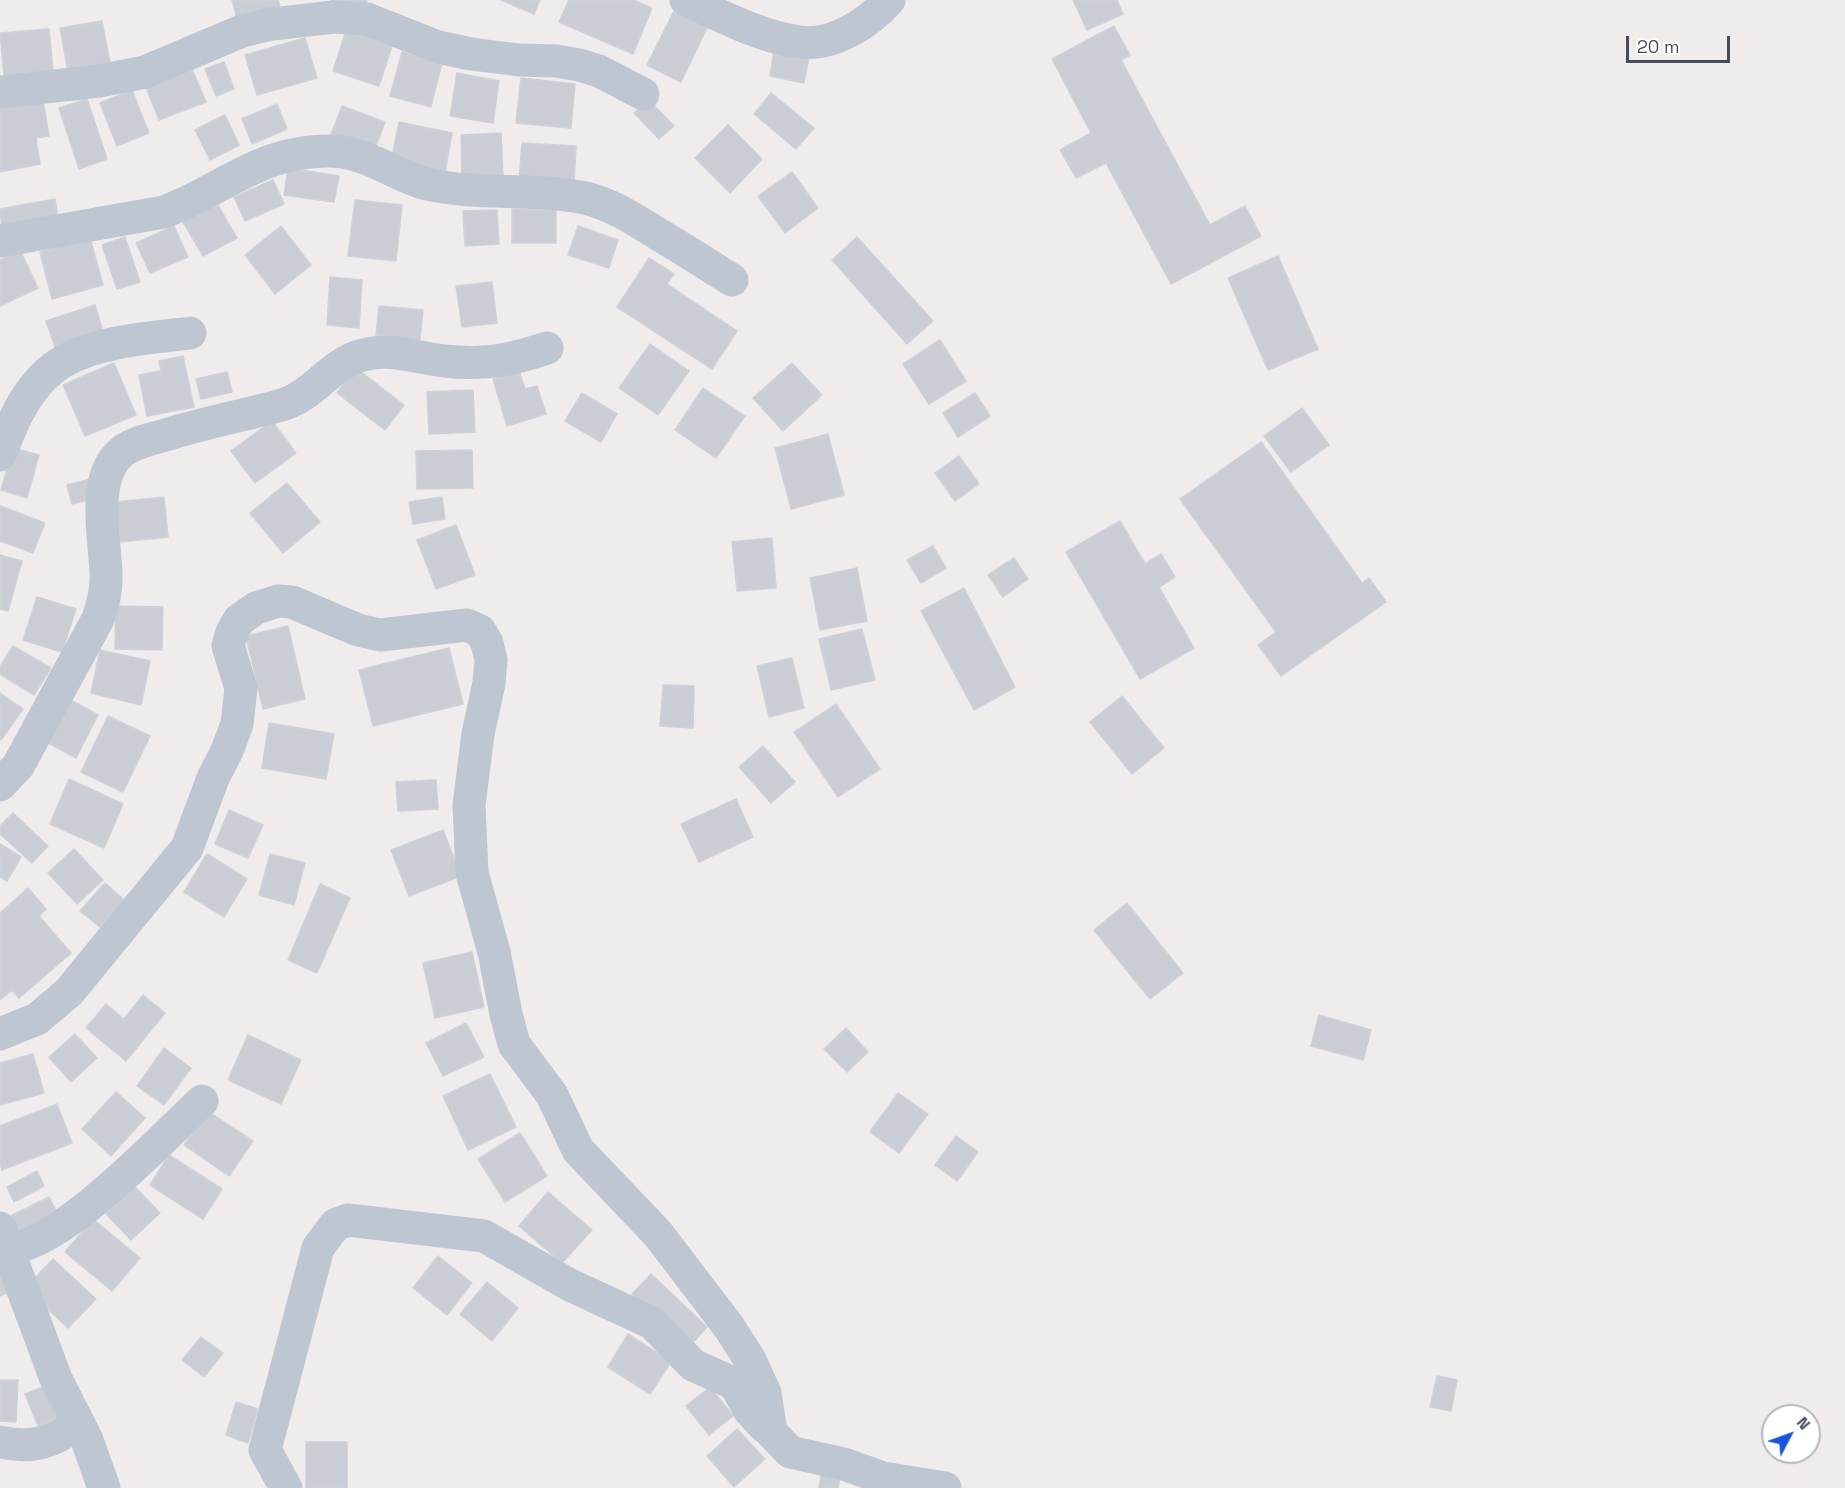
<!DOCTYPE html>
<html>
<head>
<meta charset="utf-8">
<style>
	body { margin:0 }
	#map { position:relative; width:1845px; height:1488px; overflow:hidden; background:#efeceb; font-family:"Space Grotesk",sans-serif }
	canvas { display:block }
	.north { position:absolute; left:1761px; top:1404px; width:60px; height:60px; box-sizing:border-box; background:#fff; border:2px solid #b4b7bd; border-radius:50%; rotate:49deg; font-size:16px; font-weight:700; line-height:24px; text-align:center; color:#444c59 }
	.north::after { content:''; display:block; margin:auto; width:21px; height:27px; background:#1653de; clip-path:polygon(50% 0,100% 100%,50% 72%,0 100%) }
	.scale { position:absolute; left:1626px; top:36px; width:104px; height:27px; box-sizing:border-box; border:3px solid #444c59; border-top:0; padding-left:8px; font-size:18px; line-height:21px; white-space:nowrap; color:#444c59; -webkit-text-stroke:4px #fff; paint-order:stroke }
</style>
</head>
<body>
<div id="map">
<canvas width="1845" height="1488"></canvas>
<div class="north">N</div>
<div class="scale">20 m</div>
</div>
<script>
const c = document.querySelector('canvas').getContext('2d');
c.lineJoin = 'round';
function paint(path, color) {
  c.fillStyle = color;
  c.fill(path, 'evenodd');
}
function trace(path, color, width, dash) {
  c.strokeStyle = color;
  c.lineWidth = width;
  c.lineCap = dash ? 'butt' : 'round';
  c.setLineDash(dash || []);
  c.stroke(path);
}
const building = new Path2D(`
	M232,0h46l2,6 -43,13z
	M331,0h36l-2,11 -35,-7z
	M501,0h39l-6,14z
	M569,0h64l19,8 -19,46 -74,-32z
	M1073,0h44l6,14 -36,16z
	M674,11l33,17 -26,54 -34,-17z
	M102,21l8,42 -42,8 -8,-43z
	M1114,26l16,29 -9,5 89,165 35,-19 16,30 -90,48 -65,-121 -30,15 -16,-28 31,-17 -39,-74z
	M347,28l46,15 -14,43 -46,-15z
	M49,29l4,41 -49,5 -4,-42z
	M305,38l12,40 -60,17 -12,-40z
	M774,50l35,7 -5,26 -34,-7z
	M402,52l40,11 -11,44 -41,-11z
	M224,62l10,27 -18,7 -11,-27z
	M192,69l14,33 -47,18 -13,-33z
	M457,73l42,8 -6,42 -43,-7z
	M521,78l54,6 -4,44 -55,-5z
	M132,90l17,43 -32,13 -17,-43z
	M771,93l43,35 -18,21 -42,-35z
	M87,99l20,60 -28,10 -20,-61z
	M43,100l6,36 -13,2 4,26 -40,8v-65z
	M649,100l25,26 -15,13 -25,-26z
	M277,104l10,25 -35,15 -10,-25z
	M342,106l43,16 -11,29 -43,-16z
	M225,115l14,30 -29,15 -15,-30z
	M399,122l53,11 -7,40 -54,-11z
	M728,125l34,34 -32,34 -35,-35z
	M501,133l2,45 -41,1 -1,-44z
	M522,143l54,3 -2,38 -55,-3z
	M288,168l51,8 -5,26 -50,-7z
	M792,172l26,36 -33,25 -27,-37z
	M273,180l11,24 -39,17 -11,-24z
	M55,199l3,20 -56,10 -2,-20z
	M355,200l47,5 -6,56 -48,-5z
	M217,204l20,34 -34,18 -20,-34z
	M512,209h44v34h-44z
	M497,210l2,34 -34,2 -2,-35z
	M174,226l14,31 -38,16 -14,-30z
	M281,226l30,39 -36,29 -30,-39z
	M578,226l40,14 -9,28 -41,-13z
	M125,237l15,45 -23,7 -15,-44z
	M857,237l76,84 -26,23 -75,-84z
	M90,238l13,47 -51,14 -12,-47z
	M20,250l18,38 -38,18v-46z
	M1278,256l40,93 -50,21 -40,-92z
	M649,258l25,16 -7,10 70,47 -25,38 -95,-62z
	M330,277l32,3 -3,48 -32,-3z
	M492,282l5,41 -35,4 -6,-41z
	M95,305l9,30 -48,15 -10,-29z
	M379,306l44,4 -3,30 -44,-5z
	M940,340l26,41 -37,23 -26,-40z
	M650,344l39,27 -31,44 -39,-27z
	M183,356l11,51 -47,9 -8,-41 22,-4 -2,-10z
	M114,363l22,52 -51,21 -22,-51z
	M792,363l30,32 -39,36 -30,-33z
	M356,368l48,37 -19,25 -48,-37z
	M519,371l6,18 12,-3 9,28 -39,12 -14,-47z
	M227,372l5,20 -31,7 -5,-20z
	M703,388l42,28 -29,42 -41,-28z
	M473,390l2,42 -46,2 -2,-42z
	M582,393l35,21 -16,28 -36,-21z
	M975,393l15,23 -32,21 -15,-24z
	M1302,408l27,37 -38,27 -27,-36z
	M272,421l24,32 -41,30 -24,-32z
	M828,434l16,61 -53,14 -16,-61z
	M1261,442l101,141 7,-5 17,24 -105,74 -23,-31 18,-13 -96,-133z
	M13,448l26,7 -12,43 -26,-8z
	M472,450l1,38 -56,1 -1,-38z
	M959,456l20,28 -24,17 -20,-28z
	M91,479l5,19 -24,6 -5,-19z
	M287,483l33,39 -37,31 -33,-40z
	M164,497l4,40 -48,5 -4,-40z
	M442,497l3,22 -32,5 -4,-22z
	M0,506l45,17 -12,30 -33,-12z
	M1120,521l25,43 16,-10 14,23 -16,10 35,61 -54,31 -74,-127z
	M456,525l19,50 -39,14 -19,-49z
	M772,538l4,50 -39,3 -5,-49z
	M933,546l13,22 -25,15 -14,-23z
	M0,555l22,6 -14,50 -8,-2z
	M1014,558l14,21 -25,18 -15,-22z
	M857,568l10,53 -47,9 -10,-52z
	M964,588l51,99 -41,23 -53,-99z
	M37,597l39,12 -14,43 -39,-12z
	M116,606l47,1 -1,43 -47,-1z
	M288,626l17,73 -42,10 -17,-73z
	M862,629l13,51 -44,10 -12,-51z
	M13,646l38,22 -17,27 -34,-21v-7z
	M449,648l14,56 -90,22 -14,-56z
	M100,650l50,11 -9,44 -50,-12z
	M792,658l12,50 -35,9 -12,-51z
	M663,685l31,1 -1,42 -33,-2z
	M0,693l23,16 -22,31 -1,-1z
	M1122,696l42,52 -32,26 -42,-52z
	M69,699l29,16 -22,43 -29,-16z
	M836,704l44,65 -42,28 -44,-65z
	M108,716l42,20 -27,56 -42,-20z
	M269,723l65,11 -8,45 -64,-11z
	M763,746l32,36 -24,21 -32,-36z
	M69,779l54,25 -19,44 -54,-24z
	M436,780l2,29 -40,2 -2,-29z
	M736,799l17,38 -54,25 -18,-38z
	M229,810l34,15 -15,33 -33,-14z
	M13,813l35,33 -16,17 -32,-29v-8z
	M443,830l18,46 -52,20 -18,-46z
	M0,844l21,13 -14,24 -7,-4z
	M74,849l29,31 -26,24 -29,-31z
	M207,854l40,25 -23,38 -40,-25z
	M270,854l35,9 -11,42 -35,-10z
	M105,883l19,17 -24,27 -20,-16z
	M320,884l30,14 -33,75 -29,-13z
	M28,888l18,21 -7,7 32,37 -52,45 -7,-8 -12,10v-87z
	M1127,903l56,70 -33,26 -56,-69z
	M472,952l12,55 -49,11 -12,-55z
	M143,995l22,18 -39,48 -40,-33 20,-24 18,15z
	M1319,1015l52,15 -8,30 -52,-14z
	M466,1023l18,34 -41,19 -17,-33z
	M846,1028l22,24 -21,20 -23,-23z
	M75,1034l22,24 -26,24 -22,-25z
	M248,1035l53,25 -20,44 -53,-24z
	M164,1048l27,20 -27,37 -27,-19z
	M33,1054l11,39 -44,12v-42z
	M490,1074l26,53 -48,23 -25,-54z
	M116,1092l29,26 -34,38 -29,-27z
	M898,1093l30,21 -29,39 -29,-21z
	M57,1104l15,39 -70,27 -2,-6v-38z
	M207,1111l46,30 -24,35 -45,-31z
	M520,1133l27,43 -42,26 -27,-43z
	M956,1136l22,16 -21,29 -22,-16z
	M169,1155l53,34 -19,30 -53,-34z
	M37,1171l7,15 -30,16 -7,-15z
	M135,1187l25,26 -29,27 -25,-26z
	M548,1192l44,38 -30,33 -43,-37z
	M49,1197l11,22 -38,19 -11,-22z
	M93,1219l47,39 -28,33 -47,-39z
	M438,1256l34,27 -25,32 -34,-27z
	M53,1259l43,40 -28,29 -43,-40z
	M0,1271l12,19 -12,6z
	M651,1274l56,53 -18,20 -57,-53z
	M487,1282l31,26 -26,33 -32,-27z
	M628,1334l43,28 -21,32 -42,-27z
	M201,1337l22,16 -19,24 -22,-17z
	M1437,1376l20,4 -6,31 -21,-4z
	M0,1380h18l-2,42 -16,-1z
	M45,1386l13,31 -20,9 -13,-32z
	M710,1387l23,29 -24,19 -23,-29z
	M236,1402l22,7 -10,34 -22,-8z
	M737,1429l28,30 -31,28 -27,-31z
	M306,1442h41v46h-41z
	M821,1473l19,3 -2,12h-19z`);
const street = new Path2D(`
	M686,0c36,16 74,37 114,42 32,5 69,-19 89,-42
	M0,92l99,-11 46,-9 97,-41 30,-7 62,-7 33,2 71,28 33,7 48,6 37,1 23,4 20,6 44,23
	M0,241l164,-29c45,-16 85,-50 133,-58 17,-3 37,-5 54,0 27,6 49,23 76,30 51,12 106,3 158,14 26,6 51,22 73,36 25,15 49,30 74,46
	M0,455c12,-34 30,-75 64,-94 35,-20 86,-23 126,-28
	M0,785l18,-19 80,-147c5,-15 9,-29 8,-45 -1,-36 -16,-98 17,-123 14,-11 36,-13 52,-19 22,-6 44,-12 67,-17 16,-4 33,-7 48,-13 27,-11 42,-39 73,-47 27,-8 54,3 81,6 42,4 64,0 103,-13
	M0,1034l37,-15 32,-27 118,-144 26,-70 14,-27 10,-27 4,-36 -13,-42 4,-14 7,-12 17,-12 22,-7 14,1 66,28 22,5 87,-10 13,6 7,12 4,17 -2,23 -11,51 -9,71 3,68 22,79 12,62 8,30 38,51 26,55 80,84 71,93 21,33 15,33 6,39 19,20 54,12 39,14 62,10
	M0,1228l56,151 31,61 17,48
	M0,1249c54,6 162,-111 202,-148
	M0,1442c32,7 54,1 78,-20
	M286,1488l-21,-38 53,-202 17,-23 13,-5 136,16 86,49 82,38 41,42 42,19 14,26 16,17`);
paint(building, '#cbcdd4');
trace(building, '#cfd1d8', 1.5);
trace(street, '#bec6d2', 33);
</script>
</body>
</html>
